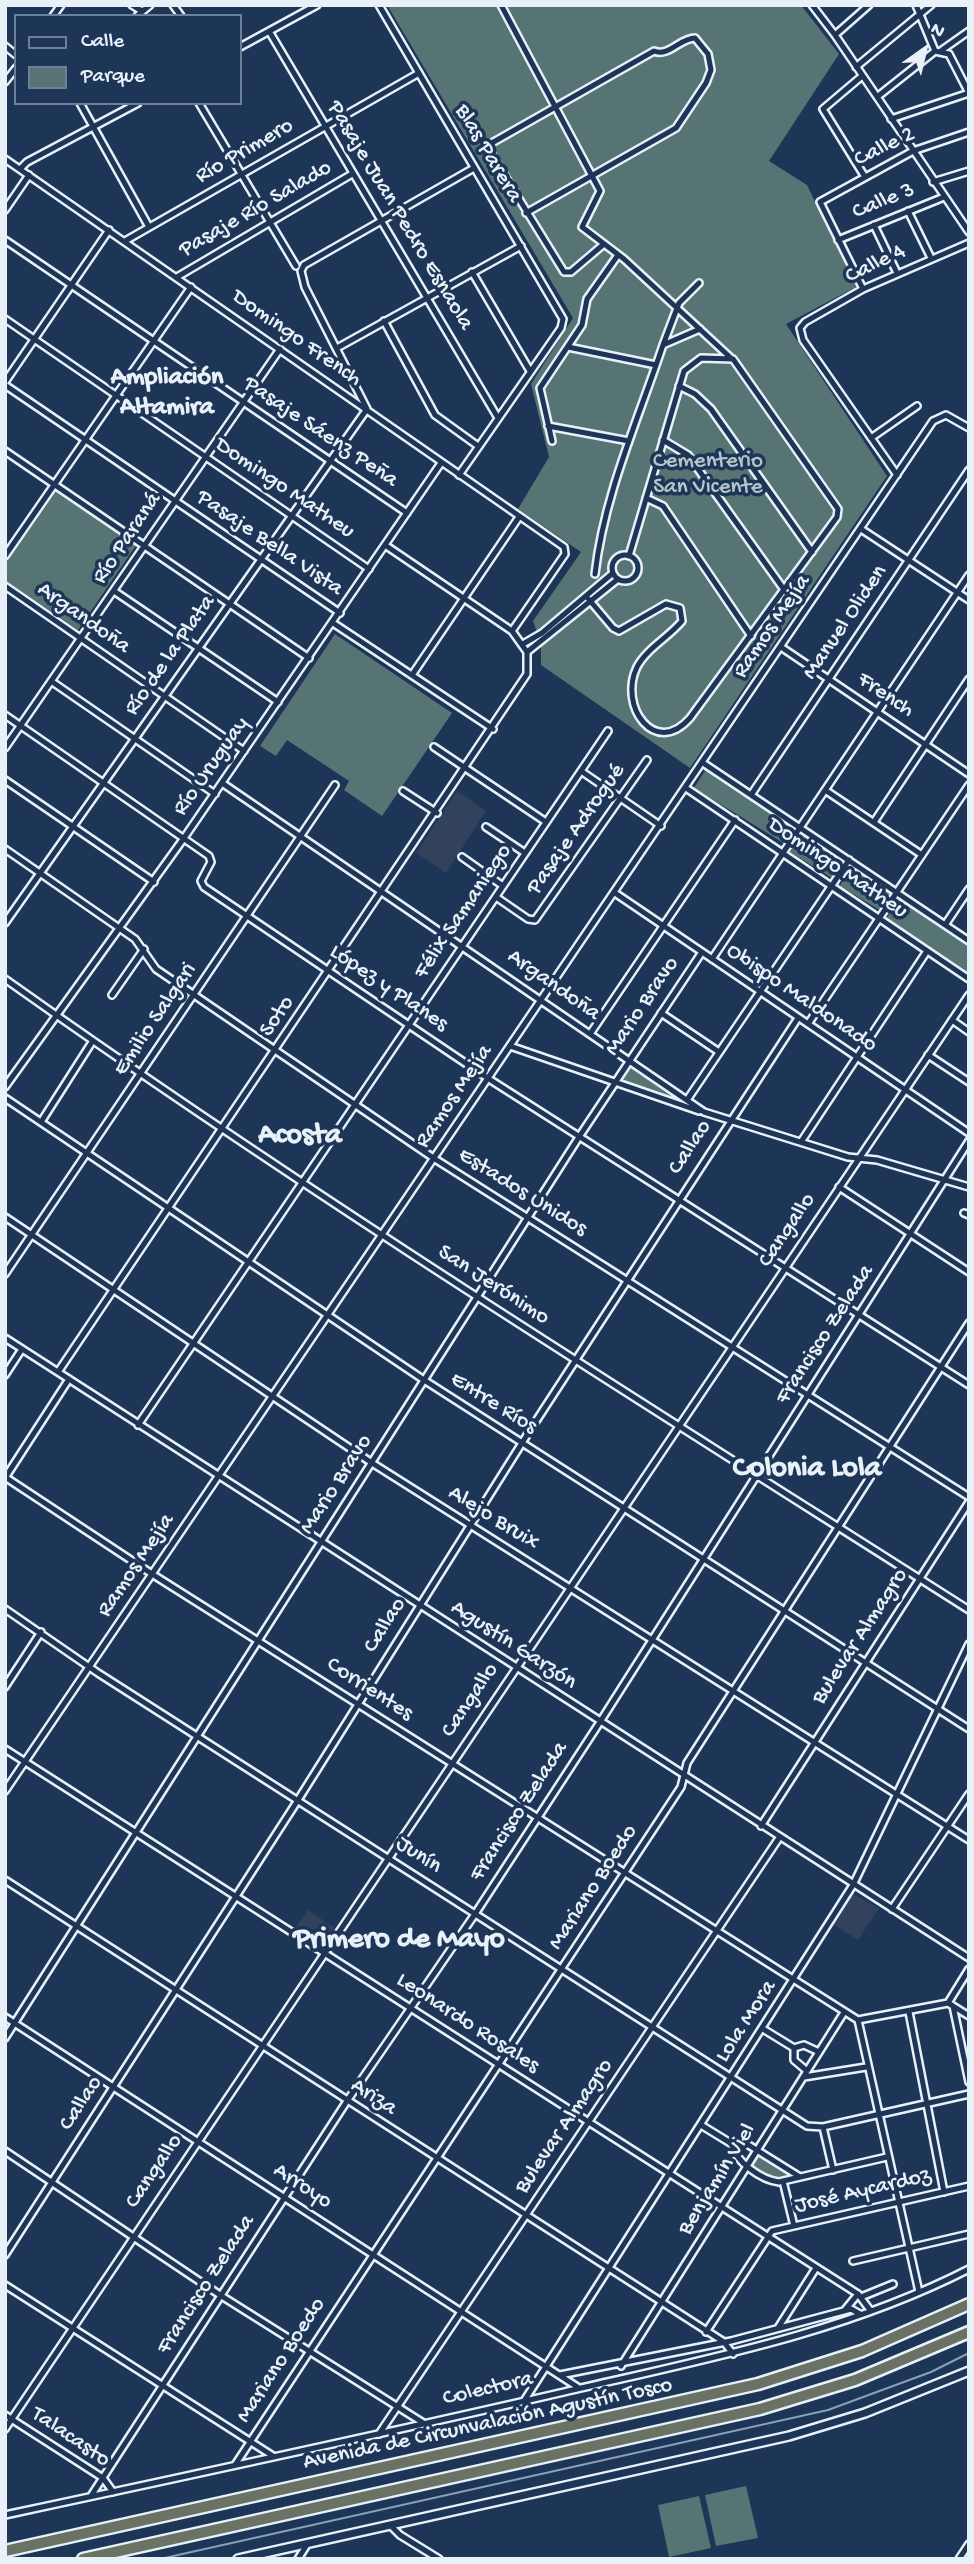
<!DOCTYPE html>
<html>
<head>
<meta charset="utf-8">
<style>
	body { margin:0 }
	#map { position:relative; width:974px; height:2564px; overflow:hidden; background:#1d3557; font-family:"Gochi Hand",sans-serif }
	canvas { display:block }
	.frame { position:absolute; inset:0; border:7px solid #e8f1f8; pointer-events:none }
	.legend { position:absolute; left:14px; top:14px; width:228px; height:91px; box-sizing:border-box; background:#1d3557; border:2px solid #6e8097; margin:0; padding:9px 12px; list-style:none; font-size:21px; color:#e8f1f8 }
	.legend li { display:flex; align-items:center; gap:14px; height:35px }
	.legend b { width:35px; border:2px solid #6e8097 }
	.north { position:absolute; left:890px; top:14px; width:70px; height:70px; -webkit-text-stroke:5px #1d3557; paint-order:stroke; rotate:34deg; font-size:19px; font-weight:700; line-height:28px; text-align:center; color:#e8f1f8 }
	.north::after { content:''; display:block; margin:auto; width:24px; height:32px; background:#e8f1f8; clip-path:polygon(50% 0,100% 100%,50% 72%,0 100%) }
</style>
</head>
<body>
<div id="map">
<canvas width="974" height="2564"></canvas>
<div class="frame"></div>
<ul class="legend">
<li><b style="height:9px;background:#1d3557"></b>Calle</li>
<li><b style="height:19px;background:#557473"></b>Parque</li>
</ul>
<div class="north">N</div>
</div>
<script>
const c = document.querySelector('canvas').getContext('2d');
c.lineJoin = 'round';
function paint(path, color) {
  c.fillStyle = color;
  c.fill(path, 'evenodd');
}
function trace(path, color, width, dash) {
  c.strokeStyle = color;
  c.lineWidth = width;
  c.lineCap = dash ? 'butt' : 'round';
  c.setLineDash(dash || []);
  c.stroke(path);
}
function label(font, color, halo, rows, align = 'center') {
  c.font = font + ' "Gochi Hand",sans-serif';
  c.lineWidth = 7;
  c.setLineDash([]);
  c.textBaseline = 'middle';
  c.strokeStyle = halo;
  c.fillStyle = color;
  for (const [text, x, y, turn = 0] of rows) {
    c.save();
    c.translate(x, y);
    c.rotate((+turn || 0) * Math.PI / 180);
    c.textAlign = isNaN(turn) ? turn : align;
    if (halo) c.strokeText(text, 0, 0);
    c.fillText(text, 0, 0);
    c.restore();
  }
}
const built = new Path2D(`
	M457,791l29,20 -40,62 -30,-20z
	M853,1894l26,14 -21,32 -24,-15z
	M308,1910l27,18 -5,8 -5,-3 -6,9 -23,-15z`);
const green = new Path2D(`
	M387,5h414l38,49 -70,107 38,24 49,102 -70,37 101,152 -197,292 -149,-103v-21l-8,-23 48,-69 -63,-43 31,-52 -18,-73 42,-66z
	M56,489l81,55 -59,86 -73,-50v-16z
	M335,634l117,79 -70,103 -38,-26 5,-9 -62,-41 -11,16 -16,-10z
	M706,769l85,56 2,6 -8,13 -91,-56z
	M801,834l39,25 2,4 -10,15 -42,-26z
	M849,867l42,24v5l-10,15 -41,-25z
	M901,899l68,44v30l-82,-55 9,-17z
	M630,1067l44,28 2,3 -55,-17z
	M758,2154l34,22v1h-21l-19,-11z
	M746,2486l12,52 -42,8 -11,-51z
	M699,2496l12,52 -42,9 -11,-52z`);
const stream = new Path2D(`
	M160,2559l668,-149 103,-38 38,-19`);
const minor = new Path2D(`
	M132,5l10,6
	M173,5l8,11
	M379,5l184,314 -2,9 -102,147
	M501,5l99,186 -18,36 42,32 108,100
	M812,5l23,30 134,197
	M916,5l19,46
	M53,16l8,-11
	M137,16l13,-11
	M269,31l229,387
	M835,35l34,-30
	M5,46l11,9
	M240,47l77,-42
	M942,50l27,-19
	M856,67l75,-62
	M862,76l-39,33 42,68
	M5,82l11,-14
	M877,97l58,-46 14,3 20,39
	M80,103l69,124
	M199,103l97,163
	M891,119l78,-26
	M5,159l559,388 1,7 -53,77
	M20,169l7,-7 111,-59
	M933,182l36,-11
	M5,210l24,-35
	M908,211l23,47
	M526,213l150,-85 30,-45 5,-13 -3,-16 -13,-16c-15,0 -26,19 -41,13l-164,93 -1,6 75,122h7l33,-28
	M874,225l23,48
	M5,240l402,273
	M838,240l106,-43
	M125,241l294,-168
	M472,272l58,99
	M177,277l175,-103
	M863,289l-43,-87 93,-51 56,-19
	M5,319l364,250
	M384,321l51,94 43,31
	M663,345l16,-42 20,-20
	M568,347l88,18
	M337,348l184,-102
	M5,382l104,-152
	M5,385l335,228
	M679,386l16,8 16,15 101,143
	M548,426l81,15
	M871,438l46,-32
	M663,440l25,15 97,136
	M552,441l-12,-53 42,-63 5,-26 31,-44
	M5,451l304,207
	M897,475l-94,-135 -3,-12 5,-6 58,-33 106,-46
	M646,498l17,8 88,130
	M861,529l108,71
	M612 568a13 13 0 1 1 26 0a13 13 0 1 1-26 0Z
	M5,556l186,-269
	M595,574c9,-79 43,-154 68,-229l37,-16
	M5,586l239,165
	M114,591l164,111
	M586,596l27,32 6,3 47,-27 14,4 2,13c-13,16 -36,28 -45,46 -19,39 18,91 53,51l147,-201 1,-8 -105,-150 -32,-1 -17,13 -55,185
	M333,623l160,106
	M523,644l19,-11 71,-60
	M781,647l188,127
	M527,652l91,-73
	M412,675l107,-158
	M51,681l164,113
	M5,715l204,141 2,6 -10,19 3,6 285,192 480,306
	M434,747l112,75
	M5,748l275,-399
	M703,763l266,178
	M581,771l80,55
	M5,780l149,102
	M222,783l482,329 144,45 29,3 92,27
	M686,788l283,191
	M825,790l97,65
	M403,791l34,22
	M751,795l218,-325
	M874,822l95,-143
	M486,827l39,26
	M5,849l130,90 21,30 279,190 534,338
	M462,857l41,29
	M615,893l354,240
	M496,897l32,22 7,1 112,-160
	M5,923l362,-514 -62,-122 -4,-16 3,-6 170,-97
	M945,925l24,-36
	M712,959l257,-384
	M5,979c313,222 640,425 964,631
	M112,995l32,-46
	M661,1013l58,39
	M952,1020l17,12
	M808,1024l161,-239
	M590,1034l145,-214
	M510,1046l189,65
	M928,1055l41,27
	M5,1087l179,-249 257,-375
	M5,1098l419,282 545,349
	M687,1100l162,-240
	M41,1122l51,-80
	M801,1142l126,-191
	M839,1187l130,85
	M964,1213l5,2
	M5,1217l367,246 597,377
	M5,1274l330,-489
	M5,1338l964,620
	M58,1372l469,-698v-22l-15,-21 -127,-86
	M5,1375l17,-26
	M138,1425l470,-694
	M5,1477l147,97 706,446
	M5,1478l64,-99
	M5,1609l93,64 709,453 16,1 146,-33
	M5,1687l36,-55
	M5,1749l853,545 12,16
	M5,1791l928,-1370 13,-6 23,13
	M761,1826l208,-324
	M5,1880l719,462 9,12
	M892,1909l77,-115
	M948,2003l5,3 16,76
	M948,2003l21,-34
	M953,2006l16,10
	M909,2012l35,180
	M5,2017l574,371
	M858,2020l61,272
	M858,2020l90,-17
	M763,2029l31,19
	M5,2038l574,-901 123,-185
	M807,2071l-13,-11v-12l10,-3 15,7
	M804,2077l62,-10
	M701,2125l31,19
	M823,2127l10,43
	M5,2151l215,144 205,129
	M800,2177l-53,-33h-15c3,18 30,36 47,38l4,-1 104,-24
	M783,2181l11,45
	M5,2255l293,-455 229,-365 271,-417
	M853,2261l116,-27
	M5,2285l268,171
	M861,2297l32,-13
	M844,2311l14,-17
	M778,2328l38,-60
	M706,2332l66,-101 197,-45
	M621,2366l222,-352
	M560,2375l171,-34 120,-32 9,5
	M524,2401l329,-516 116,-241
	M5,2415l98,63 10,14
	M5,2429l964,-1434
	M379,2434l400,-596
	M235,2465l446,-678 6,-24 282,-440
	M91,2496l256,-395 128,-187 125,-192 369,-581
	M5,2515c187,-40 373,-80 559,-123 137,-32 278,-58 405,-123
	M390,2525l10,10 39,24
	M298,2559l10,-16
	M959,2559l10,-15`);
const tertiary = new Path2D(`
	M238,2559l551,-123 76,-23 104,-42`);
const motorway = new Path2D(`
	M5,2551l753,-167 104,-33 107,-47
	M83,2559l677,-150 95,-29 114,-48`);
const streetNames = [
	["Calle 2",885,148,-26],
	["Río Primero",245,152,-30],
	["Blas Parera",487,154,59],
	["Calle 3",884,202,-22],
	["Pasaje Río Salado",256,210,-30],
	["Pasaje Juan Pedro Esnaola",399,216,59],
	["Calle 4",876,265,-26],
	["Domingo French",296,339,35],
	["Pasaje Sáenz Peña",320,433,34],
	["Domingo Matheu",284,489,34],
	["Río Paraná",128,539,-56],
	["Pasaje Bella Vista",269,544,34],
	["Argandoña",83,619,35],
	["Manuel Oliden",846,623,-56],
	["Ramos Mejía",773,627,-56],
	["Río de la Plata",171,656,-55],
	["French",885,696,34],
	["Río Uruguay",212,767,-55],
	["Pasaje Adrogué",577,830,-55],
	["Domingo Matheu",837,869,34],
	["Félix Samaniego",464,912,-56],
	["Argandoña",553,986,35],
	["López y Planes",388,989,34],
	["Obispo Maldonado",801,999,34],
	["Mario Bravo",643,1007,-56],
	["Soto",278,1017,-56],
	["Emilio Salgari",156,1020,-56],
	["Ramos Mejía",455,1097,-56],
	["Callao",691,1148,-57],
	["Estados Unidos",522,1193,32],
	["Cangallo",788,1231,-56],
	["San Jerónimo",493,1286,33],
	["Francisco Zelada",826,1335,-57],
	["Entre Ríos",493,1404,32],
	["Mario Bravo",337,1485,-57],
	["Alejo Bruix",493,1519,32],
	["Ramos Mejía",137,1566,-56],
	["Callao",386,1626,-58],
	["Bulevar Almagro",861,1637,-57],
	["Agustín Garzón",513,1646,33],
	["Corrientes",369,1690,33],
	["Cangallo",471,1701,-56],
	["Francisco Zelada",520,1812,-57],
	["Junín",418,1856,33],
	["Mariano Boedo",594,1888,-57],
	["Lola Mora",747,2022,-57],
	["Leonardo Rosales",467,2024,33],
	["Ariza",373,2098,33],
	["Callao",82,2104,-57],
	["Bulevar Almagro",565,2127,-56],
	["Cangallo",155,2172,-56],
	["Benjamín Viel",718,2180,-58],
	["Arroyo",302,2187,33],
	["José Aycardoz",863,2192,-13],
	["Francisco Zelada",207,2285,-57],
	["Mariano Boedo",282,2361,-57],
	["Colectora",488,2390,-13],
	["Avenida de Circunvalación Agustín Tosco",488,2425,-12],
	["Talacasto",70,2438,34]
];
const parkNames = [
	["Cementerio",708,462],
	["San Vicente",708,488]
];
const quarterNames = [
	["Ampliación",167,379],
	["Altamira",167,409]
];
const districtNames = [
	["Acosta",300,1137],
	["Colonia Lola",807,1470],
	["Primero de Mayo",399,1941]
];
paint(built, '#32425d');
paint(green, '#557473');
trace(stream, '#86a1b8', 2);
trace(minor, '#e8f1f8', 10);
trace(tertiary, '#e8f1f8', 12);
trace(motorway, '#e8f1f8', 15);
trace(minor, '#1d3557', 5);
trace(tertiary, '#1d3557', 7);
trace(motorway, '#6a7165', 10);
label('23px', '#e8f1f8', '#1d3557', streetNames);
label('23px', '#b5c5c9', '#1d3557', parkNames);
label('bold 26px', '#e8f1f8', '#1d3557', quarterNames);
label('bold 30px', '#e8f1f8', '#1d3557', districtNames);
</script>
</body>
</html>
